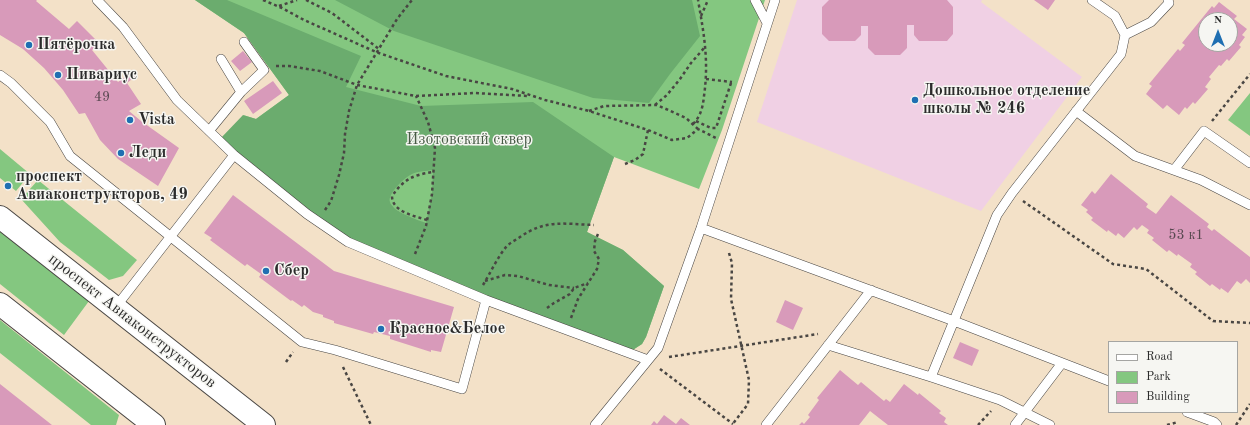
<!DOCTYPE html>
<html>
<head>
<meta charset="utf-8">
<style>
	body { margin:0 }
	#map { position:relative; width:1250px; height:425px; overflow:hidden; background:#f3e1c8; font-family:"Old Standard TT",serif }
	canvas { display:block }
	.legend { position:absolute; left:1108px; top:341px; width:130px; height:72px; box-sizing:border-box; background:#f6f6f2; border:1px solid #a5a5a2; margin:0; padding:5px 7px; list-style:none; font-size:12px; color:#2b2b2b }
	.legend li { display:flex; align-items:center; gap:8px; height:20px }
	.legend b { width:20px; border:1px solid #a5a5a2 }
	.north { position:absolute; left:1198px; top:12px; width:40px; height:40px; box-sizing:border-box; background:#f6f6f2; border:1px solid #a5a5a2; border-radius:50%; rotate:0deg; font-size:11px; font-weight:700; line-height:16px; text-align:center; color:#2b2b2b }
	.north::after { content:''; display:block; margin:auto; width:14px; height:18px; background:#1f6fb2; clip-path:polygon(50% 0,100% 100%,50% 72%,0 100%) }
</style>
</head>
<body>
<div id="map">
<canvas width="1250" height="425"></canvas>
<ul class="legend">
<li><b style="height:5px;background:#fff"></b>Road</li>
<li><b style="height:11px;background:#84c780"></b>Park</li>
<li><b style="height:11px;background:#d89aba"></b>Building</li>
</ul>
<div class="north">N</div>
</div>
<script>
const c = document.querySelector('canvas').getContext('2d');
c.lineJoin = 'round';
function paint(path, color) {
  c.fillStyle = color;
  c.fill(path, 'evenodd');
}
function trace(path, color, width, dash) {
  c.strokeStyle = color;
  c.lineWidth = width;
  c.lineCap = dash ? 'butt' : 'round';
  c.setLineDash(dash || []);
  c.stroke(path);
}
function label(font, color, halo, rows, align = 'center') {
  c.font = font + ' "Old Standard TT",serif';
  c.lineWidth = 3;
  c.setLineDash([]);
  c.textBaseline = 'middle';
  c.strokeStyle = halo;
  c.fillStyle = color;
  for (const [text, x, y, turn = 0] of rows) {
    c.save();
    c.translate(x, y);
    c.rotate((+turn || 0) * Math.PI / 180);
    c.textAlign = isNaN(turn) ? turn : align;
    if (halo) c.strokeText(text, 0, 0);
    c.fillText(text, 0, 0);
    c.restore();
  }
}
const built = new Path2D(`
	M797,0h185l-1,2 101,75 -101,134 -224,-89z`);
const green = new Path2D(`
	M195,0h570l-43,130 -23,59 -85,-32 -27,75 36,18 41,36 -18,51 -4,7 -14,9 -385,-238 13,4 33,-24 -45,-62z
	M1250,93v43l-22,-16z
	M0,149l30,25 -14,17 -16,-13z
	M38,180l99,80 -14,16 -14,4 -49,-38 -39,-43z
	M0,231l89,70 -25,34 -64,-51z
	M0,320l119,95 -3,10h-25l-91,-72z`);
const forest = new Path2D(`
	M195,0h32l134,56 -15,31 75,19 112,-4 81,55 -27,75 36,18 41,36 -18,51 -4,7 -14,9 -280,-111 -128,-103 23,-24 13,4 33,-24 -45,-62zM433,170l-1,24 -6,29c-9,-3 -34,-12 -36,-21 -3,-8 15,-25 22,-28 6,-3 15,-3 21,-4z
	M335,0h357l8,36 -30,38 -21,29 -56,-5 -199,-67z`);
const building = new Path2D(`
	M0,0h37l-1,1 33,28 8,-8 22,22 -7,7 26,32 15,-11 3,5 -9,7 14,21 -12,7 12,10 38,27 -21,38 -40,-27 -18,-19 -15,-27 -6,1 -16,-24 -19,-22 -21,-19 -23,-14z
	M829,0h118l6,7v27l-6,7h-28l-5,-6v-10h-7v23l-7,7h-25l-7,-7v-22h-7v9l-6,6h-26l-7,-7v-27z
	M1034,0h21l-7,10z
	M1219,2l18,14 -3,3 13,10 -5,6 3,2 -6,8 2,2 -12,14 -2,-2 -6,7 -2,-1 -10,12 2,2 -6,8 3,2 -13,15 -2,-2 -6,7 -2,-2 -6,8 -12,-10 -4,4 -17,-15 6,-8 -3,-2 29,-35 2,2 5,-6 -3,-2 30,-37 2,2zM1206,20h24v24h-24z
	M243,51l9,11 -12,9 -9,-10z
	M273,81l9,12 -29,21 -9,-13z
	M1111,174l37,30 -2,3 10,7 15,-19 38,29 -2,3 5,4 2,-2 36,28v26l-4,-4 -5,5 -4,-3 -9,12 -7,-5 -1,2 -8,-6 -2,2 -15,-12 2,-2 -7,-5 2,-3 -14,-10 -1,2 -8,-6 -2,2 -15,-12 2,-2 -7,-5 2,-3 -7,-5 -5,5 -3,-3 -10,11 -6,-5 -2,3 -8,-6 -1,2 -16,-12 2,-2 -7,-6 2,-2 -7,-5 11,-14 3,3z
	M233,195l101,76 120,36 -13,45 -10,-2v2l-41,-13v-3l-16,-4 -1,2 -39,-11v-2l-11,-4v-2l-10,-3 -9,-7 -2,2 -10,-7 -1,1 -32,-24 2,-3 -14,-10 -2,2 -35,-26 2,-2 -8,-5z
	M785,300l18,8 -10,22 -17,-8z
	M960,342l19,8 -7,16 -19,-8z
	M840,370l18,15 3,-3 23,19 2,-2 4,3 14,-18 14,11 1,-2 22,18 -2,2 7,5 -2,4 4,3h-60l-18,-14 -11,14h-60l3,-3 2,2 6,-7 -2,-2 11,-15 -2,-2z
	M0,384l52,41h-52z
	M664,415l12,9 5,-6 9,7h-39l3,-4 3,3z`);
const path = new Path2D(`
	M263,0l19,8 22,12 72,32 70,24 66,13 33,11 44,11 59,19 24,10 15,-2 11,-9 18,9
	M306,0l26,13 47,36
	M279,6l18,-6
	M701,16l7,-16
	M276,66h13l31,5 37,14 59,11 59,-3 54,3
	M706,79l26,3
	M655,105l12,-10 13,-16 11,-16 14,-16
	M589,111l15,-5 53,-1 29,13 12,11
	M696,121l15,7h5l15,-45
	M1212,121l38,-47
	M693,124c8,-8 10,-18 11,-28 5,-35 0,-62 -6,-96
	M625,164l10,-4 8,-6 5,-24
	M1023,201l90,63 33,5 67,52 37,2
	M325,210l6,-9 8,-26 5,-22 1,-19 4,-23 8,-26 40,-66 15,-19
	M427,220c-12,-4 -35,-8 -35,-24 12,-17 21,-21 41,-24
	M729,253l3,10 -1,36 18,81 -1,24 -16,21
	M415,254l11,-28 6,-32 3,-46 -7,-26 -12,-26
	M485,281l20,-6 13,1 31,9 25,3
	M483,285c8,-13 15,-29 24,-39 4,-4 9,-6 13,-9 26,-18 44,-13 74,-12
	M547,308l7,-5 16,-9 4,-6 14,-5
	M571,318l7,-19 19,-30 2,-10 -5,-8 1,-10 3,-7
	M669,357l149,-23
	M286,362l7,-10
	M343,367l28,58
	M660,369l73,55
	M978,425l13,-14
	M1167,425l11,-3
	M1236,425l14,-21`);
const lane = new Path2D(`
	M97,0l26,27 54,73 57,55 73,59 41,28 138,58 162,60
	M755,0l12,23
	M1125,35l26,-13 18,-19 -1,-3
	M221,59l20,33
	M0,75l11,8 39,39 20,34 232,186 33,8 127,39 24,-89
	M1076,111l59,45 66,24 49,25
	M209,131l32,-39 23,-22 -20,-28
	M1174,170l30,-39 46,32
	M701,228l253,93 155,60
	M115,308l119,-153
	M828,345l103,32 69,23 50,25
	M931,377l66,-162 15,-22 109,-139 4,-19 -10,-19 -23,-16
	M1187,412l27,10 3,3
	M595,425l63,-77 43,-120 74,-228
	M766,425l105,-135
	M1015,425l47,-62`);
const secondary = new Path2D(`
	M0,217l264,208
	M0,304l154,121`);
const markers = [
	[29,45,4,"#1f6fb2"],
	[58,75,4,"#1f6fb2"],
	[915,100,4,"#1f6fb2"],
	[130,120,4,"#1f6fb2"],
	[121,153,4,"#1f6fb2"],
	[8,186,4,"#1f6fb2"],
	[266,271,4,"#1f6fb2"],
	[381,329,4,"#1f6fb2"]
];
const numberNames = [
	["49",102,97],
	["53 к1",1186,235]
];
const poiNames = [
	["Пятёрочка",37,45],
	["Пивариус",66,75],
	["Дошкольное отделение",923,91],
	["школы № 246",923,109],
	["Vista",138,120],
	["Леди",129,153],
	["проспект",16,177],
	["Авиаконструкторов, 49",16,195],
	["Сбер",274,271],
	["Красное&Белое",389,329]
];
const parkNames = [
	["Изотовский сквер",469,140]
];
const streetNames = [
	["проспект Авиаконструкторов",132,321,38]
];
paint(built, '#f0d0e4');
paint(green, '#84c780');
paint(forest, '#6bac6e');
paint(building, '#d89aba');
trace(lane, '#494643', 10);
trace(secondary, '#494643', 24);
trace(path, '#494643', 2.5, [3, 3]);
trace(lane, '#fff', 9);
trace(secondary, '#fff', 22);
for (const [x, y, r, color] of markers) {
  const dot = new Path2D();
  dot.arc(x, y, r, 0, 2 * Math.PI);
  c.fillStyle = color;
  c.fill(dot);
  trace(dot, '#f6f6f2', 1.5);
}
label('14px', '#56474f', null, numberNames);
label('bold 16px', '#2b2b2b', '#f6f6f2', poiNames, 'left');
label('16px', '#465a44', '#f6f6f2', parkNames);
label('16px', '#2b2b2b', '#f6f6f2', streetNames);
</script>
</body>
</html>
